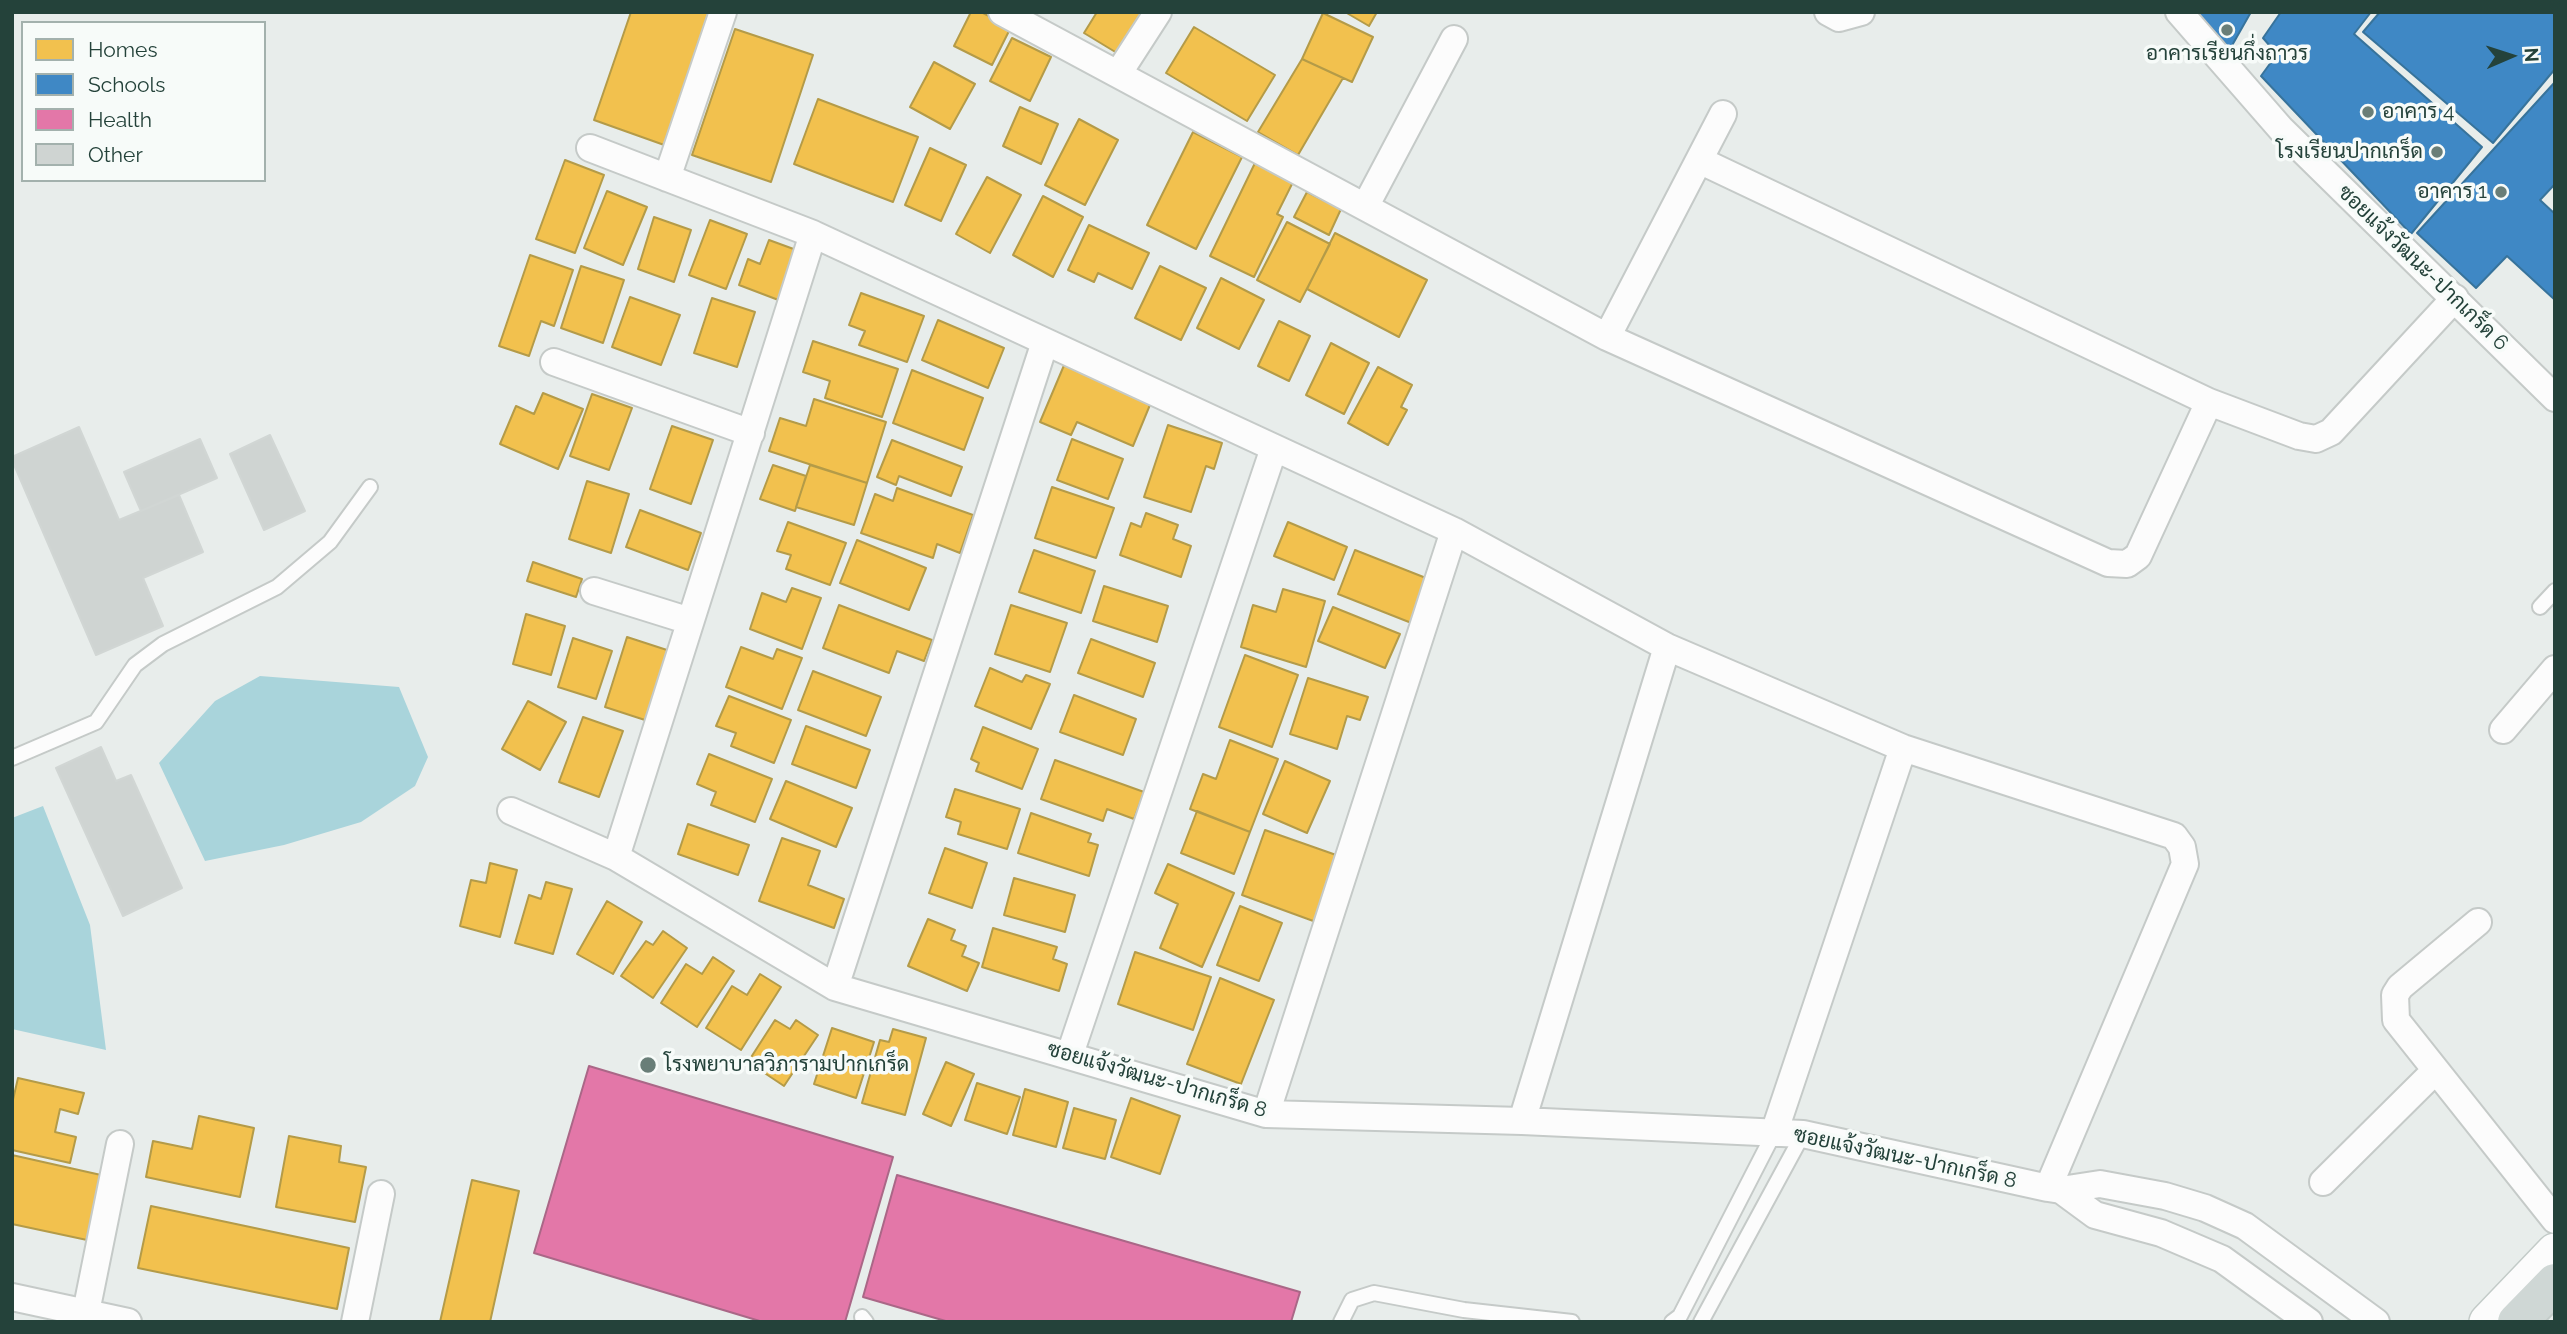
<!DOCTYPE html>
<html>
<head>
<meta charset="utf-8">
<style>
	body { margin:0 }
	#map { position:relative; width:2567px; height:1334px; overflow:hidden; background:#e8edeb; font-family:Raleway,sans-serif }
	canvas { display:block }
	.frame { position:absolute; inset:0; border:14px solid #24423a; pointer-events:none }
	.legend { position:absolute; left:21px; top:21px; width:245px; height:161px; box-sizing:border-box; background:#f7fbf9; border:2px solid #a3b1ad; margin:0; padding:9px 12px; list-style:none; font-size:21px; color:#24423a }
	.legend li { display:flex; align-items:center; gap:14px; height:35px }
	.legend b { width:35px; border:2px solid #a3b1ad }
	.north { position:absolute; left:2476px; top:21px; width:70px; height:70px; -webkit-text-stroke:5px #f7fbf9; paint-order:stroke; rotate:87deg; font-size:19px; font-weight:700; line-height:28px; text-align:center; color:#24423a }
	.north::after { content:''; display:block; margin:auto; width:24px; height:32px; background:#24423a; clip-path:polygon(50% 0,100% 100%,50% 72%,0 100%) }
</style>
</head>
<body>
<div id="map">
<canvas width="2567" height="1334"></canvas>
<div class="frame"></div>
<ul class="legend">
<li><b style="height:19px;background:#f2c14e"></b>Homes</li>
<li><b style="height:19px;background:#3f88c5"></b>Schools</li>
<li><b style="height:19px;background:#e377a8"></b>Health</li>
<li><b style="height:19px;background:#cfd4d2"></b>Other</li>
</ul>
<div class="north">N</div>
</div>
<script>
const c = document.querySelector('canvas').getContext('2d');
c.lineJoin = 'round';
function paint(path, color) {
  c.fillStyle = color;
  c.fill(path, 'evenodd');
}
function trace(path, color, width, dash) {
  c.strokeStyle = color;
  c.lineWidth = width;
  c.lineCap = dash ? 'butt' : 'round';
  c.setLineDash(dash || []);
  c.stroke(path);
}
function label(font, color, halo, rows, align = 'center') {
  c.font = font + ' Raleway,Sarabun,sans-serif';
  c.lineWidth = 7;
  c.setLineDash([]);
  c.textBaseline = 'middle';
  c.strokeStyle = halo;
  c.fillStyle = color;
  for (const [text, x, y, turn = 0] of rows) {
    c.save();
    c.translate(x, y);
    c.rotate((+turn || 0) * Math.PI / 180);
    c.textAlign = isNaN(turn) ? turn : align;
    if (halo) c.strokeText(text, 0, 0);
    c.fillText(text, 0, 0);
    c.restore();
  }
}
const water = new Path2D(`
	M260,676l139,11 29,70 -13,29 -54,36 -77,23 -79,16 -46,-98 56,-62z
	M43,806l47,119 16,125 -94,-21v-211z`);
const homes = new Path2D(`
	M631,12h83l-47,134 -73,-26z
	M971,12h10l30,15 -19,38 -38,-19z
	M1097,12h45l-25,41 -33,-20z
	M1345,12h32l-8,14z
	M1323,13l50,24 -21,45 -50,-23z
	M1194,27l81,48 -28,46 -81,-48z
	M735,29l78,26 -42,127 -79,-27z
	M1012,38l39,19 -21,44 -40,-20z
	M1302,59l41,19 -45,77 -40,-23z
	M934,62l41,22 -25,45 -40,-22z
	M818,99l100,38 -25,65 -99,-38z
	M1020,107l38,17 -17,40 -38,-18z
	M1079,119l39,21 -33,65 -40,-20z
	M1193,132l49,25 -46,92 -49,-24z
	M930,148l36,17 -25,56 -36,-16z
	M565,160l39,15 -29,78 -39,-14z
	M1255,163l38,19 -16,32 6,3 -29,60 -44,-21z
	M987,177l34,18 -31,58 -34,-19z
	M607,191l40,16 -24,58 -39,-17z
	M1307,192l34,17 -12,26 -35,-18z
	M1043,196l40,21 -30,60 -40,-22z
	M654,217l37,13 -17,52 -36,-13z
	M710,220l37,14 -21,55 -37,-14z
	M1287,222l43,22 -30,58 -43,-22z
	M1089,225l60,28 -17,36 -34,-16 -4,9 -26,-12z
	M1335,233l92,47 -28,57 -92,-48z
	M769,240l30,11 -18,50 -42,-16 9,-26 12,5z
	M530,255l43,15 -19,56 -13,-5 -12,35 -30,-10z
	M581,266l43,14 -21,63 -42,-15z
	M1160,266l46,22 -25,52 -46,-22z
	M1221,278l43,22 -25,49 -42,-21z
	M861,293l63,23 -17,46 -48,-17 6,-14 -16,-6z
	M630,297l50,18 -19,50 -49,-18z
	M712,298l43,14 -18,55 -43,-14z
	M938,320l66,28 -16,40 -66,-28z
	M1279,321l31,15 -21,45 -31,-15z
	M813,341l85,28 -16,48 -57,-19 5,-17 -27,-9z
	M1331,343l38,20 -25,51 -38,-19z
	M1065,363l87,37 -19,46 -56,-24 -6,13 -31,-13z
	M1378,367l34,18 -11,22 6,3 -19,35 -40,-22z
	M912,370l71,28 -19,52 -71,-27z
	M543,393l40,16 -25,60 -58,-25 16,-38 18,8z
	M592,394l40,14 -23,62 -39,-14z
	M814,399l72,23 -19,61 -98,-32 11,-33 26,8z
	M1168,425l54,18 -8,26 -8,-3 -15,46 -47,-15z
	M672,426l41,14 -22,64 -41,-15z
	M1072,439l51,20 -15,40 -51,-19z
	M892,440l70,27 -11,29 -52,-20 -3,9 -19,-8z
	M773,465l33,11 -11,35 -35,-12z
	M810,465l57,18 -13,42 -58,-18z
	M587,481l42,13 -18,59 -42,-14z
	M1052,487l62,21 -18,50 -61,-20z
	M897,488l76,27 -13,38 -23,-9 -4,14 -72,-25 14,-39 18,7z
	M640,510l61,23 -13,37 -62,-23z
	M1146,513l32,12 -5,14 18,7 -10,31 -61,-22 11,-32 10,4z
	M788,522l58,21 -16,42 -44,-16 5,-14 -14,-4z
	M1288,522l59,25 -13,33 -60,-24z
	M857,540l69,28 -17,42 -69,-27z
	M1034,550l61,21 -14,42 -62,-21z
	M1355,550l76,30 -17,44 -76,-30z
	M533,562l49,17 -6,18 -49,-16z
	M1104,586l64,20 -11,36 -64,-21z
	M792,588l29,10 -19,51 -52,-20 12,-36 24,9z
	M1283,589l42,12 -19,66 -65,-20 12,-42 23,7z
	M839,605l93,35 -8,21 -27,-10 -8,22 -66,-25z
	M1011,605l56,18 -17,49 -55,-18z
	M1333,607l67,27 -15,34 -67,-27z
	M526,614l39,12 -14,49 -38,-11z
	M627,637l43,14 -22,70 -43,-14z
	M573,638l39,13 -16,48 -38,-12z
	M1091,639l64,24 -12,34 -65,-24z
	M741,647l32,12 4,-10 25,9 -20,51 -56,-22z
	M1245,655l53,20 -26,72 -53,-20z
	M990,668l32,14 4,-7 24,9 -19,45 -56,-23z
	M813,671l68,26 -15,39 -68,-26z
	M1308,678l60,19 -8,23 -13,-4 -10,33 -47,-15z
	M1074,695l62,24 -13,36 -63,-23z
	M729,696l62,24 -17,43 -43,-17 5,-13 -20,-7z
	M528,701l38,21 -26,48 -38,-21z
	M583,717l40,14 -24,66 -40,-15z
	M806,726l64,24 -14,38 -64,-24z
	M983,727l55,22 -16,40 -46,-18 3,-8 -8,-4z
	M1230,740l48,19 -28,73 -60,-23 13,-35 13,5z
	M709,754l63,25 -17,43 -44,-17 5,-13 -19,-8z
	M1055,760l89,32 -10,27 -27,-10 -4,12 -62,-22z
	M1285,761l45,20 -23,52 -44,-19z
	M786,781l66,27 -16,39 -66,-28z
	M955,789l65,20 -13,40 -49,-15 3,-12 -15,-5z
	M1197,811l53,21 -16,42 -53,-21z
	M1031,813l60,21 -3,8 10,3 -9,31 -71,-23z
	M688,824l61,21 -11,30 -60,-21z
	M1265,830l74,26 -23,66 -74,-27z
	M782,838l38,13 -12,34 36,14 -10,29 -75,-27z
	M945,848l42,15 -15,45 -43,-15z
	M490,863l27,7 -17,67 -40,-11 11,-46 15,3z
	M1168,864l66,29 -32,74 -42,-19 18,-44 -23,-11z
	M1014,878l61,17 -10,37 -61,-17z
	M546,882l26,7 -19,65 -38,-11 14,-48 12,4z
	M607,901l35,21 -29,52 -36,-20z
	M1240,906l42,17 -23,58 -42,-16z
	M928,919l27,11 -4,10 15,6 -4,10 17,7 -12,28 -59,-25z
	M993,928l64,19 -4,12 14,5 -8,27 -77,-24z
	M663,931l24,17 -34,50 -32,-22 25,-35 7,4z
	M1135,952l76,25 -18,53 -75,-26z
	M713,957l21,14 -37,56 -36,-24 25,-39 16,10z
	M760,974l21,13 -40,63 -35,-22 26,-42 15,9z
	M1220,978l54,22 -33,84 -54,-20z
	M775,1020l15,9 6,-9 22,15 -34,51 -36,-24z
	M832,1028l42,14 -18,56 -42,-14z
	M893,1029l33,9 -21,77 -43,-12 18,-63 9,2z
	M946,1062l28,12 -23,52 -28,-12z
	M18,1078l66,15 -6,21 -18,-5 -5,23 21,5 -6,26 -58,-13v-46z
	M977,1083l43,14 -13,37 -42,-14z
	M1025,1089l43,13 -12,45 -43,-12z
	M1131,1098l49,18 -20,58 -49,-17z
	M1074,1108l42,12 -11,39 -42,-11z
	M199,1116l55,12 -14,69 -94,-20 7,-36 39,8z
	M289,1136l52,10 -2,16 27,5 -11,55 -79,-15z
	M12,1155l89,20 -14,65 -75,-16z
	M472,1180l47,11 -29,131h-50z
	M151,1206l198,42 -12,61 -199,-41z`);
const schools = new Path2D(`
	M2197,12h54l-21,37z
	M2281,12h90l-17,22 128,113 -71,87 -150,-158 16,-22 -14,-16z
	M2380,12h175v57l-62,74 -130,-111z
	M2555,82v102l-15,16 15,14v86l-48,-44 -31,32 -59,-55z`);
const health = new Path2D(`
	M589,1066l304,91 -48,165h-82l-229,-69z
	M897,1175l403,117 -9,30h-342l-86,-25z`);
const building = new Path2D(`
	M79,427l40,93 60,-25 24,57 -60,26 20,48 -67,29 -84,-195v-3z
	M270,435l35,76 -41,19 -34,-76z
	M200,439l17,39 -76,33 -17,-39z
	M101,747l15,34 15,-6 51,113 -59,28 -67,-148z`);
const lane = new Path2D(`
	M2540,607l15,-16
	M12,758l84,-36 39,-57 28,-21 114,-57 53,-45 40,-55
	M862,1317l4,5
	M1341,1322l11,-22 22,-7 90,17 108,12
	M1672,1322l8,-6 94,-183
	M1701,1322l102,-188`);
const street = new Path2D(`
	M1002,12l605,325 501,226 19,1 11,-8 71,-154
	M1828,12l11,6 22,-6
	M2179,12l102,117 274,269
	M1118,74l40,-62
	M590,148l223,86 641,297 213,116 236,101 271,88 8,11 3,17 -137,324
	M1701,161l508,241 90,34 17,3 15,-7 124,-134
	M667,178l56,-166
	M1365,207l89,-168
	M1607,337l116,-223
	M554,362l197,71
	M594,591l96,30
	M2503,730l52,-61
	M511,811l105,46 219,130 431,127 256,7 281,13 245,54 13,2 39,-6 65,12 40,12 40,18 131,96
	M616,857l197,-623
	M2478,922l-78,65 -5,8 1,25 159,200
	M835,987l210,-645
	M1070,1054l204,-606
	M1266,1114l188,-583
	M1522,1121l145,-474
	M1774,1133l129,-385
	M2323,1182l112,-111
	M2061,1190l34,25 66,18 61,26 87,63
	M12,1297l116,25
	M84,1322l36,-178
	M355,1322l26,-128`);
const secondary = new Path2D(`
	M2488,1322l67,-70`);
const primary = new Path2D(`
	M2517,1322l38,-39`);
const markers = [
	[2227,30,7,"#697e78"],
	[2368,112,7,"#697e78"],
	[2437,152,7,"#697e78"],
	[2501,192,7,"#697e78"],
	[648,1065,9,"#697e78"]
];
const poiNames = [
	["อาคารเรียนกึ่งถาวร",2227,54,"center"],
	["อาคาร 4",2382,112],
	["โรงเรียนปากเกร็ด",2423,152,"right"],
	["อาคาร 1",2487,192,"right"],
	["โรงพยาบาลวิภารามปากเกร็ด",664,1065]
];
const streetNames = [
	["ซอยแจ้งวัฒนะ-ปากเกร็ด 6",2423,268,44],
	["ซอยแจ้งวัฒนะ-ปากเกร็ด 8",1157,1080,16],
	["ซอยแจ้งวัฒนะ-ปากเกร็ด 8",1905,1158,12]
];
paint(water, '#a9d4db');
paint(homes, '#f2c14e');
trace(homes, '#b49b48', 2);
paint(schools, '#3f88c5');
trace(schools, '#37739b', 2);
paint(health, '#e377a8');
trace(health, '#aa6787', 2);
paint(building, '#cfd4d2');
trace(building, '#d1d6d4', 2);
trace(lane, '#c5cac8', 18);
trace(street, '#c5cac8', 30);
trace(secondary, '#c3cbc8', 40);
trace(primary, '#c3ccc9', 42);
trace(lane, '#fcfcfc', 14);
trace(street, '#fcfcfc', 26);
trace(secondary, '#fcfcfc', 37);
trace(primary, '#cfd7d5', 38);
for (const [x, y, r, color] of markers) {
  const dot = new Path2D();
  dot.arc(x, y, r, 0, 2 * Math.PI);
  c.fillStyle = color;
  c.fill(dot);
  trace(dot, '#f7fbf9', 2.5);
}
label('21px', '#24423a', '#f7fbf9', poiNames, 'left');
label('21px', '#24423a', '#f7fbf9', streetNames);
</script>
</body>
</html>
